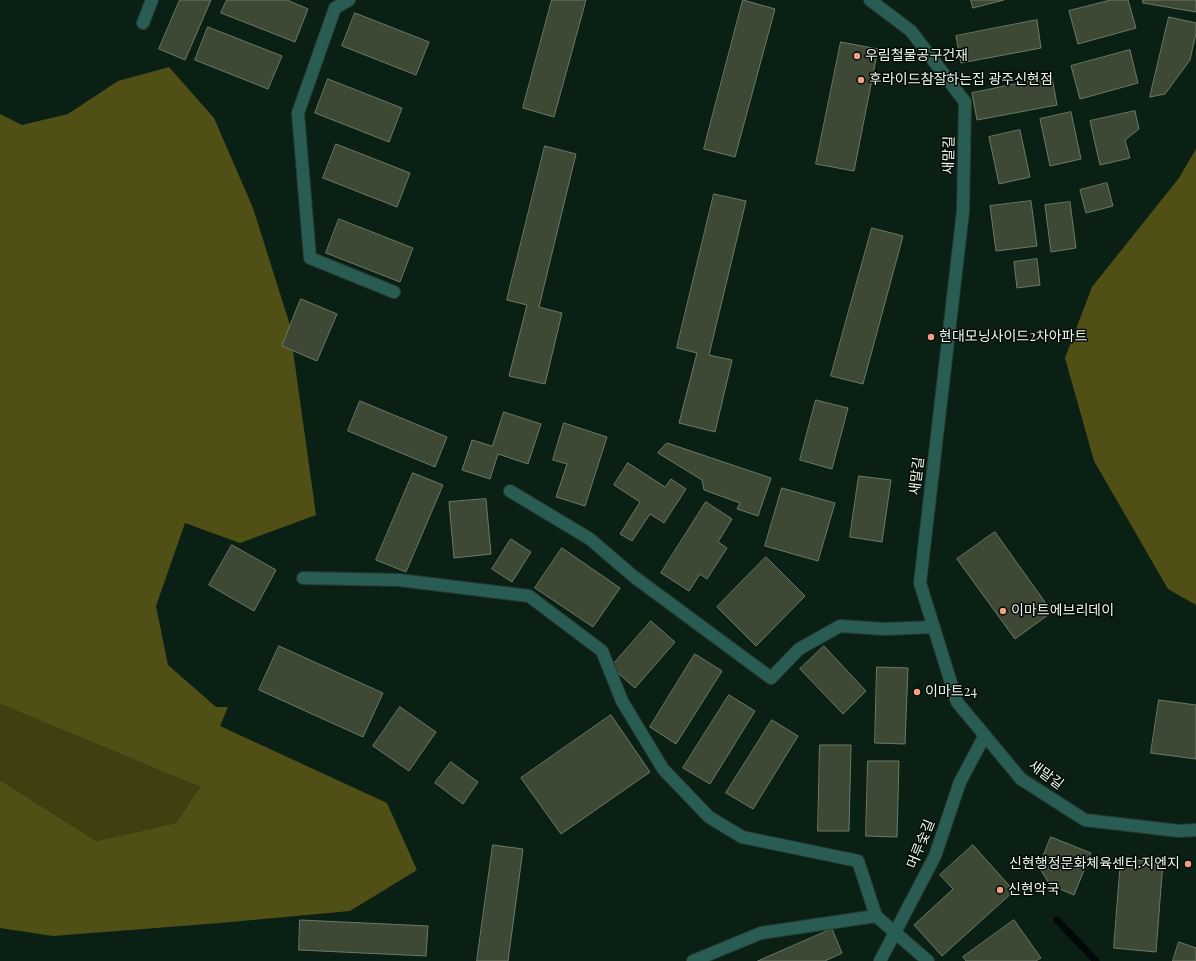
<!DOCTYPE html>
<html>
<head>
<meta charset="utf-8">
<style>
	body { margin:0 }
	canvas { display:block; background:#0b2014 }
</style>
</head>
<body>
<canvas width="1196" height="961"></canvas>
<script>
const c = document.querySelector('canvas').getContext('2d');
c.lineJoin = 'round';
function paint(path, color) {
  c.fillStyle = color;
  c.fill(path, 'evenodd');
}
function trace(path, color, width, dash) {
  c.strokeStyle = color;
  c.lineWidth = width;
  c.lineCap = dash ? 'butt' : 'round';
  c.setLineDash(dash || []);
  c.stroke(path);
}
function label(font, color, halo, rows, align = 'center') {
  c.font = font + ' "Playfair Display","Noto Sans KR",serif';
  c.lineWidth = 3;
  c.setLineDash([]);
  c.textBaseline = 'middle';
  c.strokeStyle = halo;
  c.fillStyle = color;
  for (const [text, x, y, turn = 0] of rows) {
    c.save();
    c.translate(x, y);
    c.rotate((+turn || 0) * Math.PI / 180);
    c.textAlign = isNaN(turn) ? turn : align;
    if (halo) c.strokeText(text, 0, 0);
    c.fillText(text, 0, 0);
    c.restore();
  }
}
const green = new Path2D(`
	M0,704l200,83 -24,36 -80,18 -96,-61z`);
const forest = new Path2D(`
	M169,67l45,51 39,90 36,114 27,193 -76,28 -55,-20 -29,83 12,59 48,42h12l-8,19 167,77 30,67 -67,41 -130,12 -167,13 -53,-8v-148l96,61 80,-18 24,-36 -200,-83v-590l22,11 46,-11 50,-33z
	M1196,149v456l-28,-16 -74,-128 -29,-103 27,-71 87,-109z`);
const stream = new Path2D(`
	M1057,920l39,41`);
const building = new Path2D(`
	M180,0h31l-26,60 -26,-11z
	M227,0h60l21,9 -13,33 -74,-29z
	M552,0h34l-32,117 -31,-9z
	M743,0l32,9 -40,148 -31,-8z
	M971,0h33l-31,8z
	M1111,0h17l8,28 -58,16 -9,-33z
	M1143,0h53v12l-53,-9z
	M355,13l74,29 -13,33 -74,-29z
	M1169,17l27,6v10l-6,27 -25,34 -15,3z
	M1037,20l4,28 -80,15 -5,-27z
	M208,27l74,29 -14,33 -73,-29z
	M841,42l37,7 -24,122 -38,-7z
	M1130,50l8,33 -58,16 -9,-33z
	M1052,77l5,28 -80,15 -5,-27z
	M328,79l74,29 -13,34 -74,-29z
	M1135,111l4,18 -14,11 5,18 -30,7 -10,-44z
	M1071,112l10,47 -31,7 -10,-47z
	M1020,130l10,47 -31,7 -10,-47z
	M336,144l74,29 -13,34 -74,-29z
	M545,146l31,8 -37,153 23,6 -17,71 -36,-8 18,-71 -20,-5z
	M1107,183l6,23 -27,7 -6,-23z
	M714,194l32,7 -37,154 23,5 -17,72 -36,-9 18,-70 -20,-5z
	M1031,201l6,45 -41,5 -6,-45z
	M1070,202l6,46 -25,4 -6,-47z
	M339,219l74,29 -13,34 -74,-29z
	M872,228l31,8 -40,148 -32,-8z
	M1037,259l3,26 -23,3 -3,-26z
	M301,299l36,15 -20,47 -35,-15z
	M816,400l32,8 -16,61 -32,-9z
	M360,401l87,36 -12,30 -87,-36z
	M504,412l37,12 -13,40 -30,-10 -8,25 -28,-9 10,-30 20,6z
	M564,423l43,14 -22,69 -29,-9 11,-33 -14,-4z
	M667,443l104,35 -13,38 -21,-7 3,-6 -36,-13 -2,-10 -44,-27z
	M628,463l37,24 6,-8 15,10 -22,34 -14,-9 -18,27 -12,-7 20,-32 -26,-17z
	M413,473l30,12 -37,87 -30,-12z
	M859,476l32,4 -9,62 -32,-5z
	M782,488l53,15 -17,58 -53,-15z
	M486,499l5,55 -37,4 -5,-56z
	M706,502l26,17 -14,23 9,6 -20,31 -7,-5 -11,17 -28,-18z
	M995,532l57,80 -37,27 -58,-80z
	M511,539l20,13 -19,30 -20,-13z
	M232,545l44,25 -22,41 -45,-26z
	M562,548l58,40 -27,39 -58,-39z
	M766,557l39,39 -49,50 -39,-39z
	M651,621l24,21 -40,46 -24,-21z
	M279,646l104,47 -20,44 -104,-47z
	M824,646l42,45 -23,23 -43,-45z
	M695,654l27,17 -46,73 -26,-17z
	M877,667l31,1 -3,76 -30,-1z
	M729,695l26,16 -45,73 -27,-16z
	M1159,700l37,5v54l-45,-6z
	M400,707l36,25 -27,39 -36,-25z
	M611,715l39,57 -89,62 -40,-56z
	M772,720l26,16 -45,73 -27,-16z
	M820,745h31l-2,86h-31z
	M868,761h31l-2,76 -31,-1z
	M451,762l27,20 -15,22 -28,-21z
	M1051,837l40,16 -17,42 -24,-10 -11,-18z
	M493,845l30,4 -15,112h-31z
	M973,845l41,46 -72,65 -28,-31 39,-36 -13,-14z
	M1121,859l42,3 -7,90 -42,-4z
	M300,920l128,6 -2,30 -127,-6z
	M1014,920l27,38 -5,3h-70l-3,-4z
	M832,929l10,24 -17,8h-67z
	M1179,942l17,6v13h-23z`);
const minor = new Path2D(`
	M349,0l-14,8 -37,105 12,145 84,34
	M870,0l41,31 54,71 -2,109 -43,372 37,119 64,77 64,41 94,11 17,-1
	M143,23l9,-23
	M510,491l80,48 43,37 138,102 28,-29 41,-23 45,3 49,-2
	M303,578l96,2 130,16 73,55 20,50 41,68 46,48 33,20 116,24 18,55 52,45
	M693,961l68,-28 115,-17
	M880,961l55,-105 25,-74 25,-47`);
const markers = [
	[857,56,4,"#f39f85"],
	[861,80,4,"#f39f85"],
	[931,337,4,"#f39f85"],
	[1003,611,4,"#f39f85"],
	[917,692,4,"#f39f85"],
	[1188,864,4,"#f39f85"],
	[1000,890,4,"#f39f85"]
];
const poiNames = [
	["우림철물공구건재",865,56],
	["후라이드참잘하는집 광주신현점",869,80],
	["현대모닝사이드2차아파트",939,337],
	["이마트에브리데이",1011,611],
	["이마트24",925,692],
	["신현행정문화체육센터.지엔지",1180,864,"right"],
	["신현약국",1008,890]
];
const streetNames = [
	["새말길",949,155,-89],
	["새말길",917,476,-83],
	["새말길",1046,775,36],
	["머루숯길",921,844,-68]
];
paint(green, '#403f10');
paint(forest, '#504f15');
trace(stream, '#00080a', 7);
paint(building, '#3d4935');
trace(building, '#6c7963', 1);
trace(minor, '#263a2e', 14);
trace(minor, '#295d54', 12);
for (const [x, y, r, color] of markers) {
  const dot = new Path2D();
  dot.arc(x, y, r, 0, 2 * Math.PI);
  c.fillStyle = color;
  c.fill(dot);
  trace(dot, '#020804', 1.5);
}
label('14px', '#eaf7ee', '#020804', poiNames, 'left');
label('14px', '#eaf7ee', '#020804', streetNames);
</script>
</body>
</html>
